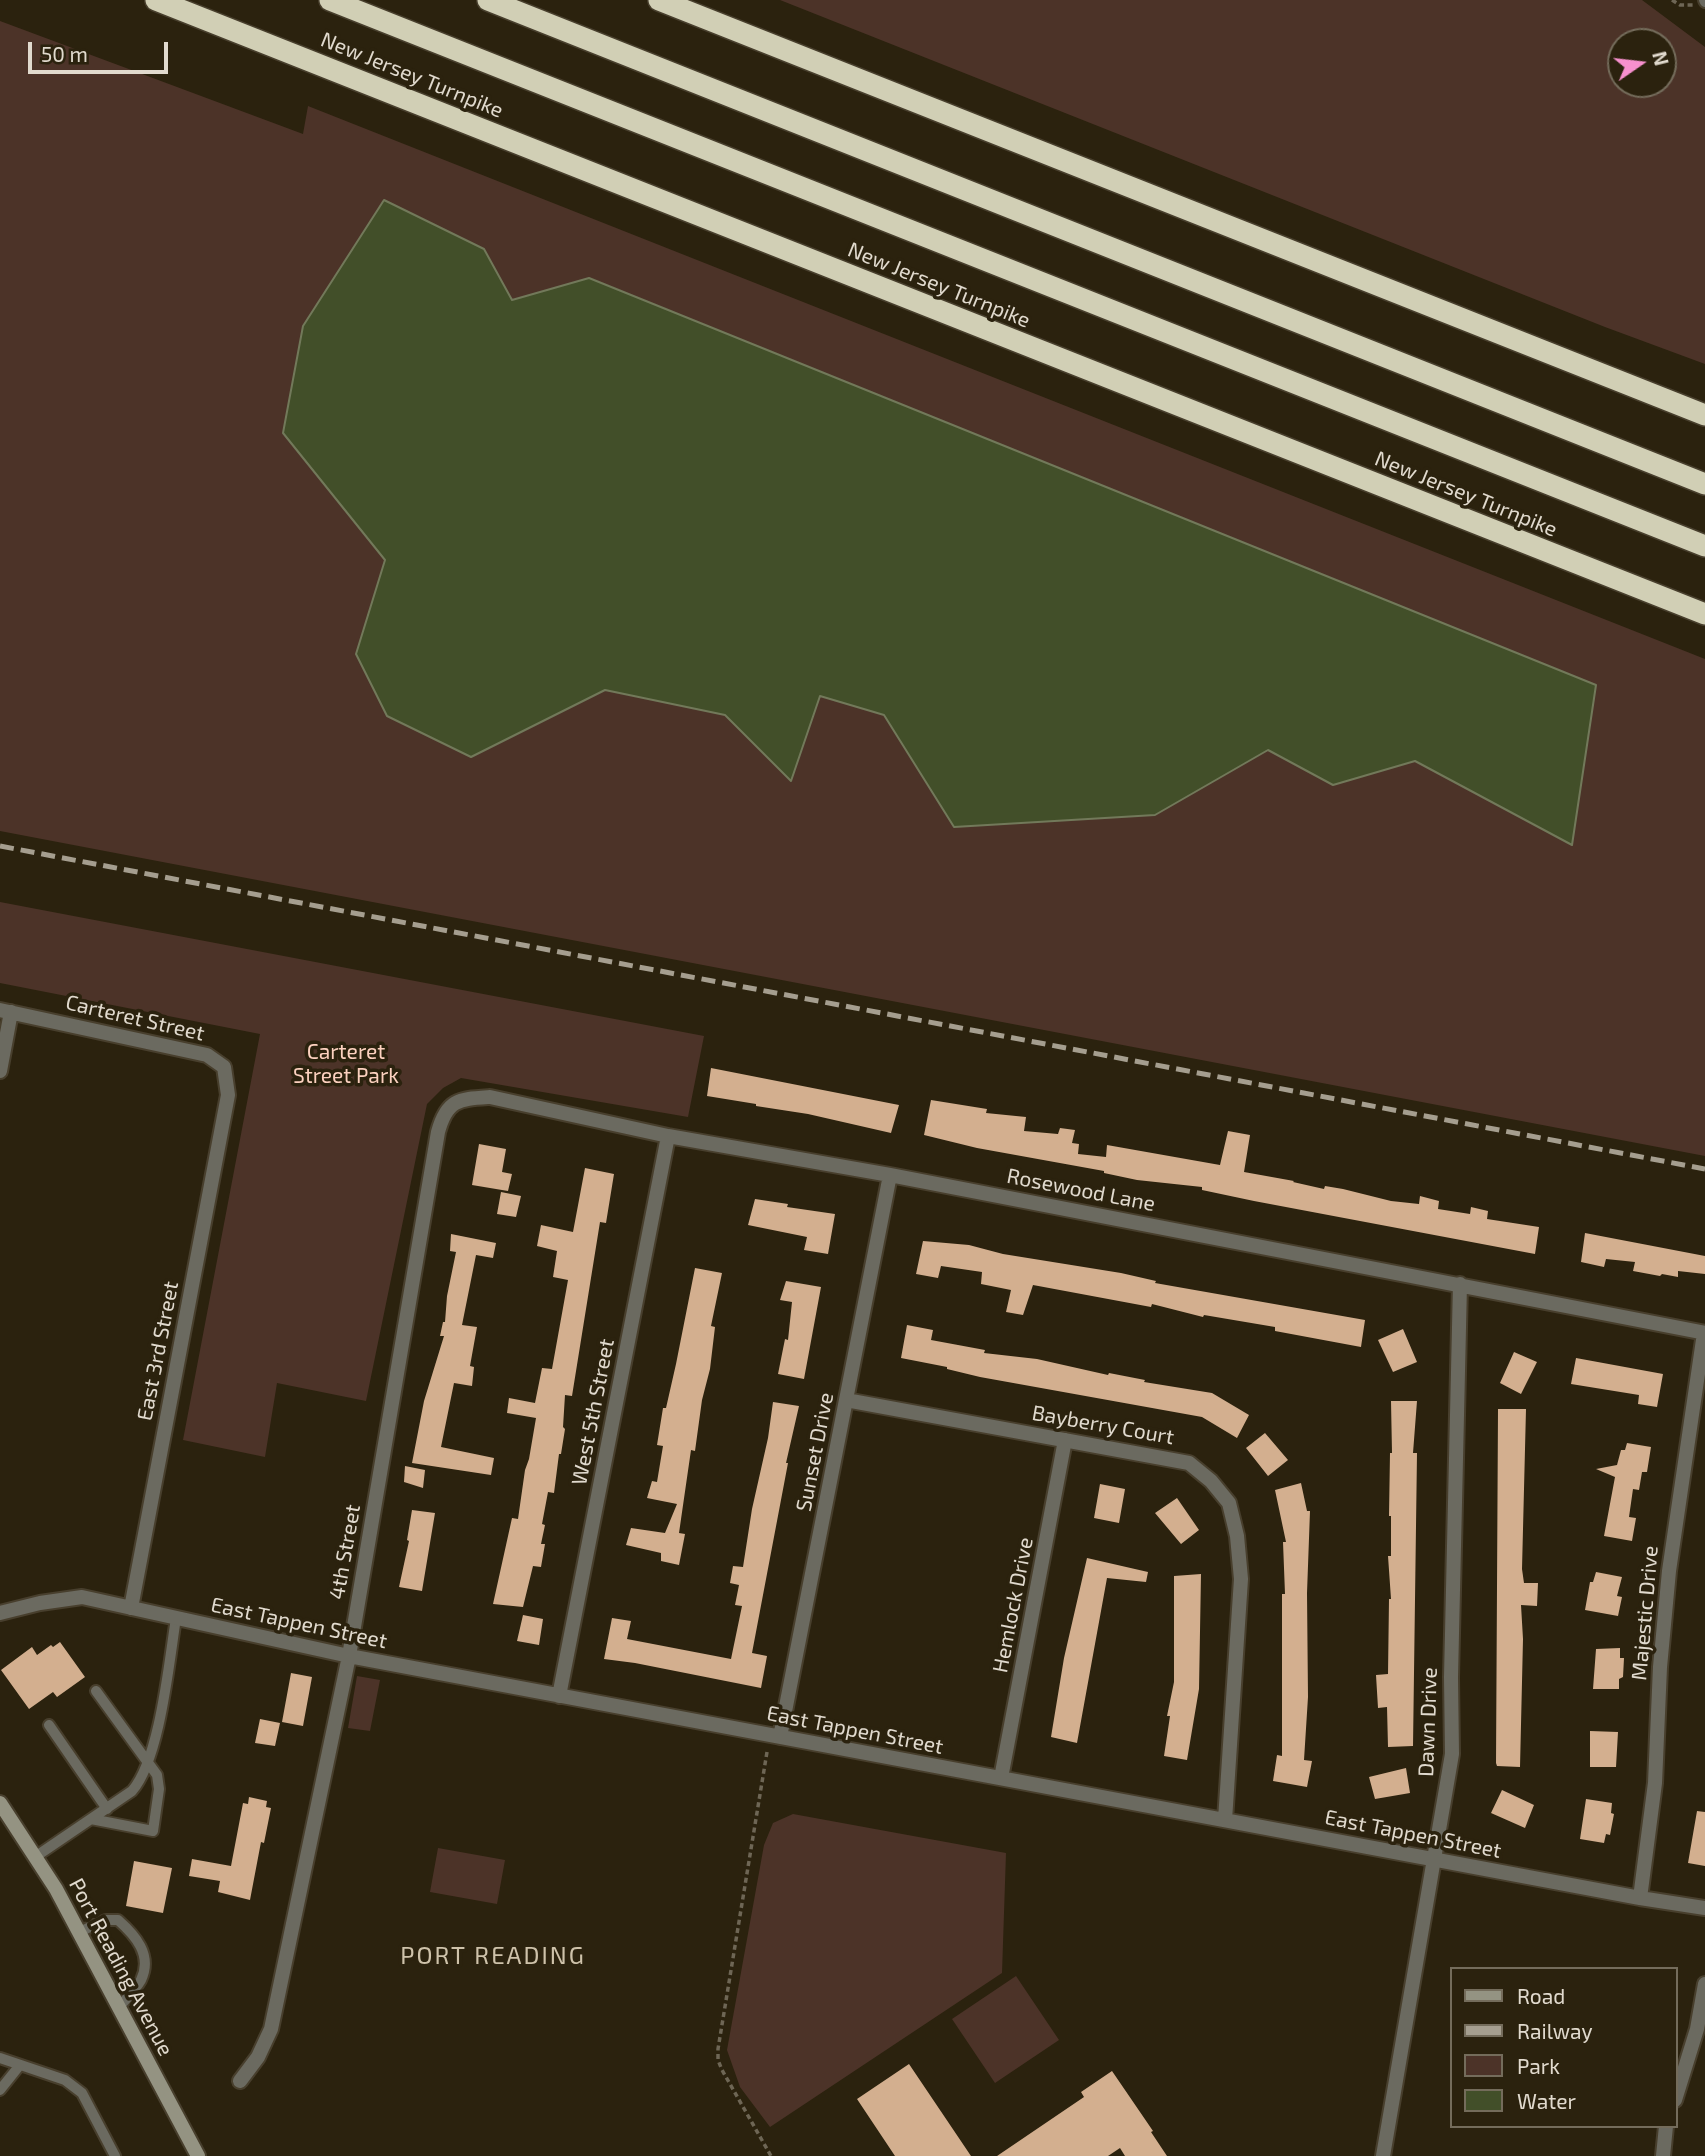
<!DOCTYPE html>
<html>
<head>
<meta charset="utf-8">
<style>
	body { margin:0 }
	#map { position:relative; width:1705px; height:2156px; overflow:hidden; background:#2b220e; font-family:"Exo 2",sans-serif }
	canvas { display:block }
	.legend { position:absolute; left:1450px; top:1967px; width:228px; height:161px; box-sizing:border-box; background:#2b220e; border:2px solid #746c5b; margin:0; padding:9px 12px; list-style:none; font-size:21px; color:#e1dace }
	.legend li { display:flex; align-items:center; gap:14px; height:35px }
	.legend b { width:35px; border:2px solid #746c5b }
	.north { position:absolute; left:1607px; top:28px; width:70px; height:70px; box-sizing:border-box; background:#2b220e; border:2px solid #746c5b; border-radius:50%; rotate:76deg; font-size:19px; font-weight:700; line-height:28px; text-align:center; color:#e1dace }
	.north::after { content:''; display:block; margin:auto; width:24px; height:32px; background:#f790ce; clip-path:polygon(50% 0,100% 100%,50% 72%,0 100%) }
	.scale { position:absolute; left:28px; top:42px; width:140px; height:32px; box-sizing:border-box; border:4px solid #e1dace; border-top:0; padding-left:9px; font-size:21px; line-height:24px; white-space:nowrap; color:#e1dace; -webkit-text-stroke:5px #2b220e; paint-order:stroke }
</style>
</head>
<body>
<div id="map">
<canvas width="1705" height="2156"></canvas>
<ul class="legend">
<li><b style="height:9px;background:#949382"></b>Road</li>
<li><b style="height:9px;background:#a59e8f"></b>Railway</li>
<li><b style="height:19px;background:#4c3328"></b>Park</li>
<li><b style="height:19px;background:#424f29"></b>Water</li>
</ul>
<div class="north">N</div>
<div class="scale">50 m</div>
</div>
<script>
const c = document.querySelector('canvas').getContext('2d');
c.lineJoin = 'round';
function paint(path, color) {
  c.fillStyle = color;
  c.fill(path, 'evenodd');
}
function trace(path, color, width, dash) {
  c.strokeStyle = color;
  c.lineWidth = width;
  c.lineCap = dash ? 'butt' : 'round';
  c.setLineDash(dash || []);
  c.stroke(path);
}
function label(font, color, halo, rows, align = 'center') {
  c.font = font + ' "Exo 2",sans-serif';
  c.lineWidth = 7;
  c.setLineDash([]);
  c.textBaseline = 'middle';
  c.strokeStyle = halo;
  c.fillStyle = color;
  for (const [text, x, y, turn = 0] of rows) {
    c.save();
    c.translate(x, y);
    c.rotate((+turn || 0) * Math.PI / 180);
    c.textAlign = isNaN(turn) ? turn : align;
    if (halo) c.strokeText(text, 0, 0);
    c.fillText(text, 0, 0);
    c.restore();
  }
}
const green = new Path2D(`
	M780,0h862l63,47v317l-100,-37zM1621,42h42v42h-42z
	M0,21l303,113 5,-28 1397,553v497l-1705,-325zM484,249l28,51 78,-22 1005,407 -23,159 -157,-83 -82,24 -65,-35 -113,65 -201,12 -70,-112 -64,-19 -29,85 -66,-66 -120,-25 -134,67 -115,-103z
	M0,902l704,134 -16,81 -227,-39 -18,10 -16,16 -61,297 -89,-18 -12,74 -82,-17 77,-406 -260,-51z
	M357,1676l23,4 -10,51 -22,-3z
	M793,1814l213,39 -4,120 -232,154 -30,-40 -13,-37 37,-205 9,-22z
	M438,1848l67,12 -8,44 -67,-12z
	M1016,1976l43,64 -64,43 -43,-64z`);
const water = new Path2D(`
	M384,200l100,49 28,51 77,-22 1007,407 -24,160 -157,-84 -82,24 -65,-35 -113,65 -201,12 -70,-112 -64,-19 -29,85 -66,-66 -120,-25 -134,67 -84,-41 -31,-62 29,-94 -102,-127 20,-107z`);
const building = new Path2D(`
	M711,1068l188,37 -8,28 -83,-19 -52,-8v-2l-49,-8z
	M931,1100l56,9 -1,4 40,4 -2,14 34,3 2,-6 15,2 -3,13 7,1 -1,10 28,3 1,-12 113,20 8,-34 22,4 -6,37 50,9 -1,1 31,7 1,-3 18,3 48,12 28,3 1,-8 19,5 -1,8 32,5 1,-7 17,4 -1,8 52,8 -4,27 -281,-53 -52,-11v-3l-65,-7 -33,-7v-2l-127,-23 -53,-13z
	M479,1144l27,5 -4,23 10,2 -4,17 -36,-6z
	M585,1168l29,6 -8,49 -6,-1 -28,174 -7,-1 -2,32 2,2 -4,25h-2l-5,39 -6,-1 -6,32 3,1 -4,19h4l-4,23 -8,-1 -10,41 -30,-3 19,-86 6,1 7,-49 4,-11 7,-41 -29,-5 2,-15 26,5 7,-35 10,1 16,-89 -15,-3 4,-26 -20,-5 4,-21 32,7z
	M501,1192l20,4 -5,21 -19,-3z
	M755,1199l33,5 -1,3 48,7 -7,40 -24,-4 3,-13 -59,-12z
	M1585,1233l120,23v18l-27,-3v6l-16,-3 -2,2 -27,-5 2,-9 -29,-3 -2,8 -23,-5z
	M451,1234l45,9 -3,15 -17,-3 -14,70 15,2 -7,39 4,1 -2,19 -18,-3 -13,64 53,11 -3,17 -79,-12 12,-62 20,-65h-4l3,-14h2l2,-26 9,-44 -6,-1z
	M923,1241l46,4 34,9 118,19 35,8 -1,2 210,37 -4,27 -86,-16v-4l-71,-12 -1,2 -51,-13 -1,3 -118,-22 -10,30 -17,-3 5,-22 -30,-6 1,-12 -41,-6 -3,12 -22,-4z
	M695,1268l27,5 -11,53 4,1 -5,42 -8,31 -7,51 -4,-1 -12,83 6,1 -6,31 -18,-4v-8l-35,-8 5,-17 34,5 12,-29 -30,-6 5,-17 5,1 6,-36 -6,-1 6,-37h3l10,-44z
	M786,1281l35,6 -17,92 -26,-5 7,-35 3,1 4,-38 -12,-2z
	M907,1325l26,5 -2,10 54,10 -1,3 53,6 71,16 1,-2 36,7 -1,2 68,11 37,22 -12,23 -35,-21 -222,-40 -33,-8v-2l-46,-9z
	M1403,1329l14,33 -24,10 -15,-32z
	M1514,1352l23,10 -16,32 -21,-11z
	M1576,1358l87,16 -6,33 -19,-3 1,-9 -68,-11z
	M1391,1401h26l-4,52h4l-4,293 -25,1 -1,-40 -9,1 -2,-33 12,-1 1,-75h2l-3,-43h3v-40h-2l1,-63h2z
	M773,1402l26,4 -13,57h2l-36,190 15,3 -6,32 -126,-25 -31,-4 8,-41 19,3 -4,18 104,20 11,-53 -7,-1 4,-20 -9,-2 3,-17 10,1 9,-58 16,-71z
	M1498,1409h28l-4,160 2,14h14l-1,23 -16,-1 2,34 -3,128 -23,-1 -1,-3z
	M1265,1433l23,27 -20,16 -22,-28z
	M1627,1443l24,4 -4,25h-5l-3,18 -6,-1 -4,28 7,1 -4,23 -28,-5 11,-59 -19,-8 21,-4 4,-15h4z
	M405,1466l20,4 -2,18 -19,-6z
	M1301,1483l6,28h3l-3,82 1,104 -4,63 8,1 -5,26 -34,-6 4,-26 5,1v-162h3l-2,-52h3l-11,-52z
	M1100,1484l25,5 -6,34 -25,-5z
	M1177,1498l22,32 -18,14 -26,-31z
	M412,1510l23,3 -13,78 -23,-4 10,-46 -2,-1z
	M1087,1558l61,14 -2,10 -39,-4 -30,165 -26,-6 13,-79z
	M1596,1572l26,5 -5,19 5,1 -4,19 -33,-6 5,-28h3z
	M1201,1574l-2,115 -12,71 -23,-4 6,-40h-3l7,-34v-106z
	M523,1615l20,4 -4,26 -22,-4z
	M60,1642l25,35 -28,20 -4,-5 -24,17 -28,-39 31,-23 5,8 14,-10 2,2z
	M1620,1648v10h4l-1,19 -4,2v10h-26l3,-40z
	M291,1673l21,4 -9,49 -21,-4z
	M260,1719l20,4 -5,23 -20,-3z
	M1590,1731l28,1 -2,35h-26z
	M1406,1768l4,25 -35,6 -6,-22z
	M1502,1790l32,15 -9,23 -34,-15z
	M249,1797l18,4 -1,6 5,1 -7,35 -3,-1 -11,58 -32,-8 2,-11 -31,-5 3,-17 39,7 12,-63 5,1z
	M1586,1799l26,4 -1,10 3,1 -4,21 -4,-1 -2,9 -24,-4z
	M1697,1811l8,1v54l-17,-3z
	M134,1861l38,7 -9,45 -37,-7z
	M909,2064l62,92h-76l-38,-57z
	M1112,2071l41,60 -2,1 16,24h-42l-5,-8 -12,8h-111l87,-59 -3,-5z`);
const path = new Path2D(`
	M1672,0l8,5h13
	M767,1752l-49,297v11l4,10 49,86`);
const lane = new Path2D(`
	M1704,0l1,2
	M49,1725l58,84
	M91,1819l62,12 6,-42 -2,-14 -61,-84
	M35,1857l97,-66c28,-32 37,-129 44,-173
	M79,1932l27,-12h12c17,15 35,35 23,60 -5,9 -15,19 -22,27
	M0,2058l65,22 17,13 33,63
	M0,2090l20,-25`);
const street = new Path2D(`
	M0,1010l207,45 17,12 4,28 -97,513
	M0,1071l11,-59
	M846,1400l343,63 22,18 18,22 8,33 4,43 -16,241
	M0,1613l40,-10 42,-6 267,59 1291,242 65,10
	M559,1696l109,-560
	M780,1737l110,-562
	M1001,1778l64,-338
	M1640,1898l15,-115 5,-116 9,-96 35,-238
	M240,2081l18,-24 13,-28 78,-373 89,-524c9,-33 21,-33 52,-35l178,39 222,39 815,158
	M1675,2100l22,-71 8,-45
	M1383,2156l69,-402 -1,-77 9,-393
	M1663,2156l3,-30`);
const secondary = new Path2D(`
	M0,1803l56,86 142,267`);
const highway = new Path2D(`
	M156,0l1549,614
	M330,0l1375,546
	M488,0l1217,484
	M659,0l1046,415`);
const rail = new Path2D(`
	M0,846l1705,323`);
const streetNames = [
	["New Jersey Turnpike",412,75,22],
	["New Jersey Turnpike",939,285,22],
	["New Jersey Turnpike",1466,494,22],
	["Carteret Street",135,1018,13],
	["Rosewood Lane",1081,1190,11],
	["East 3rd Street",158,1351,-79],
	["West 5th Street",593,1412,-79],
	["Bayberry Court",1103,1425,10],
	["Sunset Drive",815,1452,-79],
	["4th Street",345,1552,-80],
	["Hemlock Drive",1013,1605,-79],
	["Majestic Drive",1645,1613,-85],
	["East Tappen Street",299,1623,12],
	["Dawn Drive",1428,1722,-88],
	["East Tappen Street",855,1730,11],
	["East Tappen Street",1413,1834,11],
	["Port Reading Avenue",121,1967,62]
];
const parkNames = [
	["Carteret",346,1052],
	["Street Park",346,1076]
];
const quarterNames = [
	["PORT READING",493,1956]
];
paint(green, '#4c3328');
paint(water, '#424f29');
trace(water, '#72795a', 2);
paint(building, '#d3af8f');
trace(lane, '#483f2d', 14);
trace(street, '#483f2d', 18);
trace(secondary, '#483f2d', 18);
trace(highway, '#483f2d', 24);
trace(path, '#6e6655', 3.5, [5, 3.5]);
trace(lane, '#6b6a60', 10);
trace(street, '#6b6a60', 14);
trace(secondary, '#949382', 14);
trace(highway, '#d1cfb5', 21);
trace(rail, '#a59e8f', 5, [14, 7]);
label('21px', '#e1dace', '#2b220e', streetNames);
label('21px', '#fcd1bf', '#2b220e', parkNames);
c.letterSpacing = '2px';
label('24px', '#cec2aa', '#2b220e', quarterNames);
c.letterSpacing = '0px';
</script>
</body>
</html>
